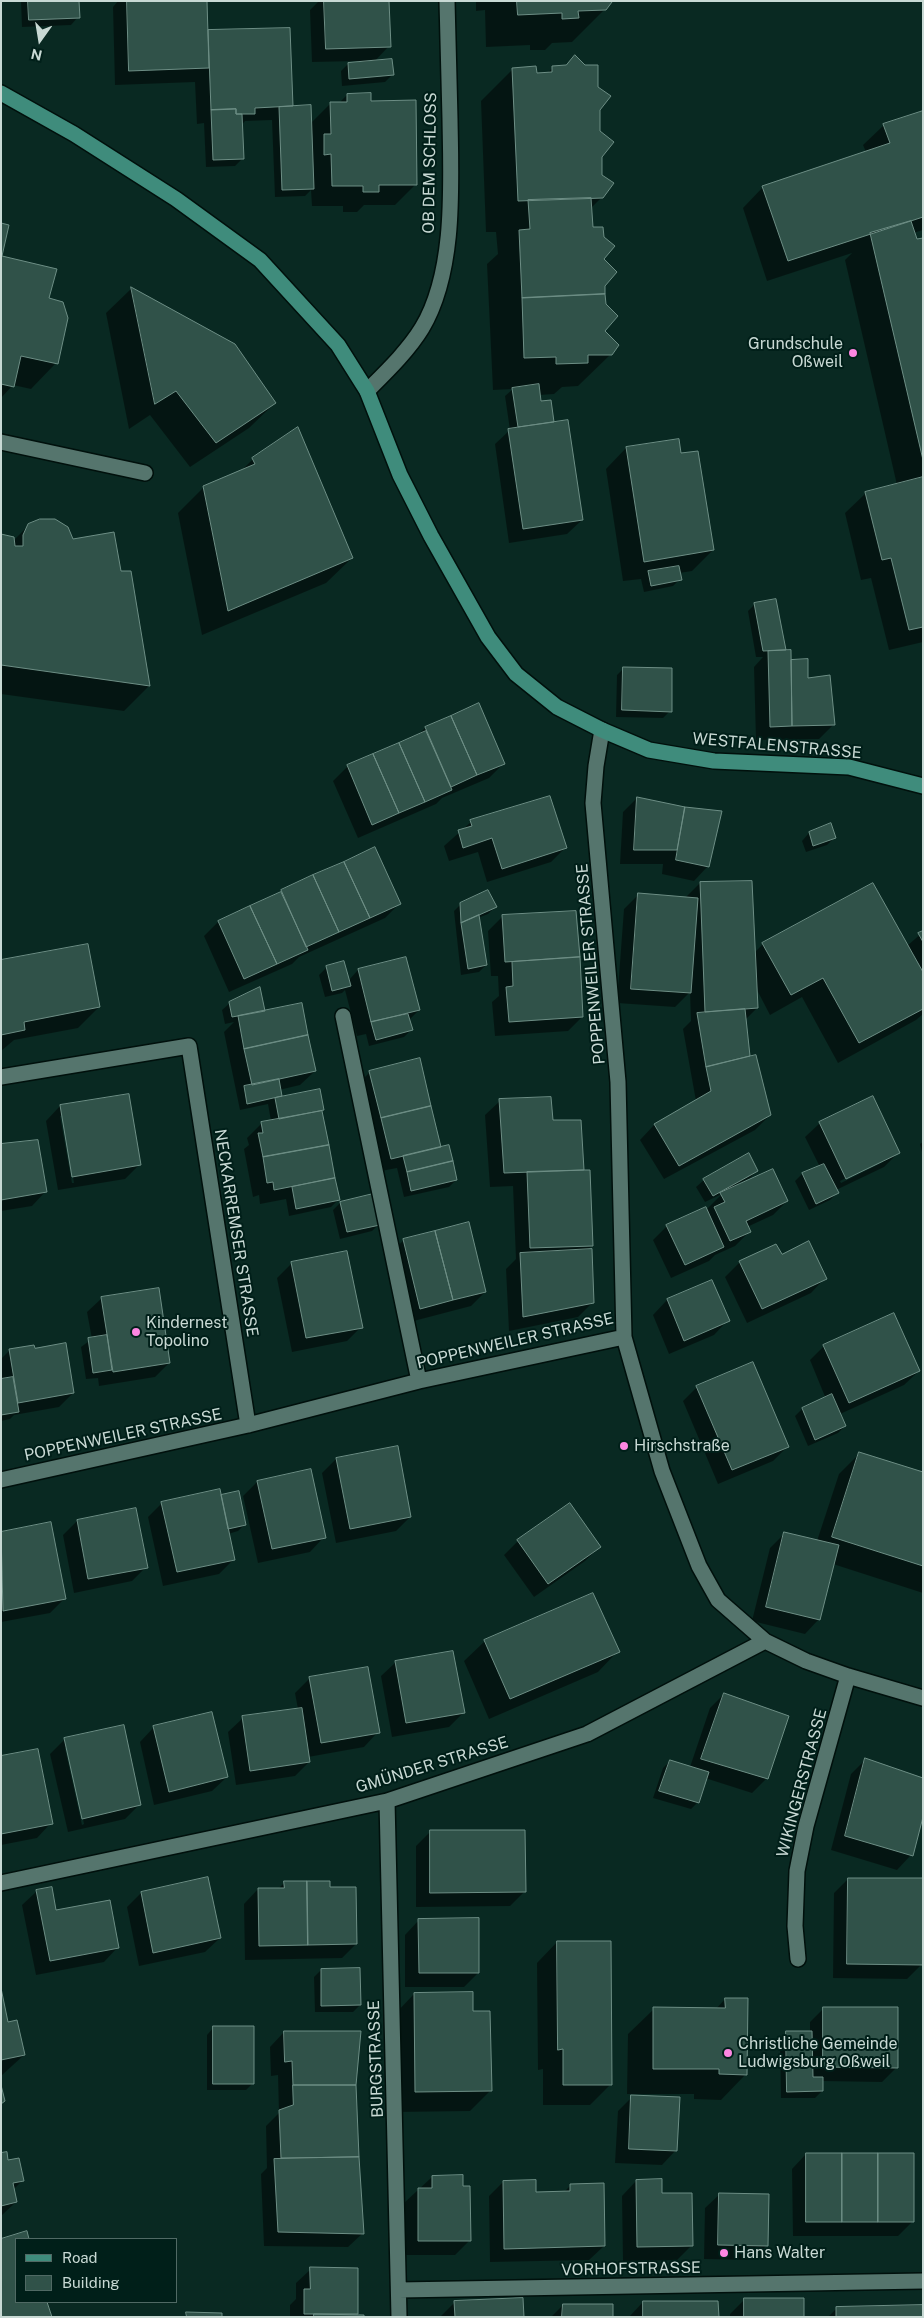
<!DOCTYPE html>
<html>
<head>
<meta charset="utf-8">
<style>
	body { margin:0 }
	#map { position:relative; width:924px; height:2318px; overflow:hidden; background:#092922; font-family:"Public Sans",sans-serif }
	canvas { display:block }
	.frame { position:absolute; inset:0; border:2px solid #c8d9d4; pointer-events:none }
	.legend { position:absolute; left:15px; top:2238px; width:162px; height:65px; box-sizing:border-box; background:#001f19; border:1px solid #506964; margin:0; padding:6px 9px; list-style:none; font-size:15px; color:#c8d9d4 }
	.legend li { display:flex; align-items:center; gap:10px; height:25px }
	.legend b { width:25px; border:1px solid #506964 }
	.north { position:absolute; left:15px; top:15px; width:50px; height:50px; -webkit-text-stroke:4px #001f19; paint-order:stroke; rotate:193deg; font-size:14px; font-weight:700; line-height:20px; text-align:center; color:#c8d9d4 }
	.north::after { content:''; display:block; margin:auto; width:18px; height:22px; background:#c8d9d4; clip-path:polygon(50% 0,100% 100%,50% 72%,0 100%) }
</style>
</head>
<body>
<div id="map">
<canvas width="924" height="2318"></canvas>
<div class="frame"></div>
<ul class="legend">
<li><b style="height:6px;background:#3f8c7c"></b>Road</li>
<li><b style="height:14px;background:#305249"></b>Building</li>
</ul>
<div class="north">N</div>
</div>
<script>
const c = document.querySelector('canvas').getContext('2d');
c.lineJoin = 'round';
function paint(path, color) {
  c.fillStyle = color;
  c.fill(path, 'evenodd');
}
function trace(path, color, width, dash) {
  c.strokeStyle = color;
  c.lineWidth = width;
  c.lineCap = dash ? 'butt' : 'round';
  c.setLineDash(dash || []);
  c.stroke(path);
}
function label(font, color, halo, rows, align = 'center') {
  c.font = font + ' "Public Sans",sans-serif';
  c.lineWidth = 4;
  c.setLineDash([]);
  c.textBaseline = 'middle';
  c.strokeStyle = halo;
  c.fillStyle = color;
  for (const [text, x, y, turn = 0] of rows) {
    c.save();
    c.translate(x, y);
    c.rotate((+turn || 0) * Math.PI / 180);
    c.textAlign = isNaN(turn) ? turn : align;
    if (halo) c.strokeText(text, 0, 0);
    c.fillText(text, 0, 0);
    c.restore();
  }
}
const shadow = new Path2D(`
	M21,1h57v16l-7,8 -49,2z
	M118,1h88l1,30 82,-2 3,76 -2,2 20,17 21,-21h8l8,-8 23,7 46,82 -21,21h-31l-7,7h-14v-6h-31l-1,-16 -6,6 -30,1 -3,-77 -27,1 -4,5 1,33 -7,7 -29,1 -2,-44 -7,1 -2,-42 -80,3 -2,-78z
	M319,1h69l1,45 -15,16 18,13 -7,7 -43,4 -1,-15 7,-7 10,-1v-2l-46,1 -2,-52z
	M476,1h133l-4,8 -33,33 -20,1 -7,7h-15v-5l-44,2 -1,-37 -9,1z
	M553,67l45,42 4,88 -11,11 1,21 10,30 1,72 8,23 -33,32 -16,1 -8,7 -15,1 1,8 10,-1 3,22 29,96 -15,14 -58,9 -14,-99 15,-14 -5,-34 8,-7 -20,1 -6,-126 11,-10 -2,-22h-10l-5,-131 32,-32 23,5h11z
	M923,113v117l-10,3 3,8 7,-2v403l-34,8 -18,-72 -10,2 -16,-67 21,-20 31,-8 -52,-225 7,-7 -85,28 -24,-73 20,-21 103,-35 -3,-7 21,-20z
	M1,257l46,42 9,64 -25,26 -18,-4 -12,13z
	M132,288l143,115 -26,25 -59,39 -40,-52 -21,14 -23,-116z
	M678,440l2,15 33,95 -21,21 -13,2 1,6 -7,7 -29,6 -3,-13 -18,2 -17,-112 20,-21z
	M253,459l99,99 -26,25 -124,52 -24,-122 25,-25 37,-16z
	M29,525l43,15 48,33 10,-1 19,114 -25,25 -123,-17v-158l12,5z
	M755,604l30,45 -3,3 25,27 27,45 -15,15 -63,1 -2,-73 9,-10h-7l-8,-46z
	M624,668l46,43 -7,7 -47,-1 1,-42z
	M478,705l26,58 -15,15 -47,20 -6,6 -78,34 -25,-57 15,-15 69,-30 8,-8z
	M637,798l48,10 23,58 -14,15 -32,-7 1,-10h-43l3,-52z
	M471,822l94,26 -14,14 -64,20 -9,-30 -29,9 -5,-15z
	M809,833l25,5 -7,7 -21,7 -4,-11z
	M375,849l25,54 -15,15 -86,39 -7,7 -63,28 -25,-56 14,-14z
	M700,883l54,70 9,-9 144,2 16,-14v82l-7,6 -78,43 -36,-66 -32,18 -14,-27 1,20 -12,12 4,38 21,57 -15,15 -91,49 -24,-39 14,-15 42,-24 -13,-72 8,-8 -1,-29 -15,15 -58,-4 7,-94 14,-14 48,2z
	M461,904l34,3 -7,7 -10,4 8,47 -7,7 -18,3 -7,-64z
	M575,912l7,105 -14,14 -73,5 -3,-34 7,-6 -1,-20h-7l-3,-45 14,-14z
	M405,958l14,52 -10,10 2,10 -7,7 -35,9 -3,-12 -9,2 -12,-46 -3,3 -17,4 -6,-22 7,-7 18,-5 4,18 10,-11z
	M1,961l98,46 -21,21 -64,12 -13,11z
	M230,1003l34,7 51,61 -15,14 -21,5 2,8 42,12 -2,1 17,89 -7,7 -42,9 -3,-17 -26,5 -1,-9 -6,2 -9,-48 5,-4 -2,-7 15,-15 9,-2 -3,-17 -28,6 -16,-78 10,-10 -9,2 -3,-14z
	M370,1072l70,76 16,32 -7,7 -45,10 -7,-29 -21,4 -20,-86z
	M500,1101l51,21 32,49 9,75 -6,5 7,51 -15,15 -69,14 -3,-62 10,-10 -3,-73 -23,1 -5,-72z
	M60,1106l79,59 -14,14 -67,11 -12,-69zM60,1116h3l11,67h-2z
	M820,1123l79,29 -15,15 -48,23 1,3 -7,7 -21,10 -14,-29 7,-7 18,-7 -15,-30zM883,1159v3l-42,21 -1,-2z
	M923,1142v14l-3,-12z
	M1,1147l45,44 -14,15 -31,5z
	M757,1170l-7,8 -15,7 1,2 51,14 -14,14 -26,12 2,5 -14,14 -20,9 -6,6 -38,17 -18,-38 14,-14 39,-16 16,-16 -17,8 -9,-15 8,-7z
	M340,1203l39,21 -7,7 -32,8 -7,-29z
	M404,1240l81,52 -14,14 -65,17 -17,-69z
	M776,1245l5,11 44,22 -14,15 -64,30 -22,-46 15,-15z
	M292,1263l69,64 -14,14 -55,11 -15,-74z
	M711,1281l17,39 -14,15 -45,19 -16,-39 14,-15z
	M102,1298l67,65 -14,14 -56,9 -1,-8 -12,1 -5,-32 11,-8 -5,-27z
	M824,1346l95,25 -15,14 -64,29 5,12 -7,7 -30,13 -13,-30 7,-7 24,-10 -16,-39z
	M9,1351l64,42 -14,14 -45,8 -4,4 -9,2v-62z
	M697,1387l91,59 -15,15 -55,23 -35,-83z
	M859,1454l64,20v119l-90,-29 -14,55 -14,15 -53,-13 18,-73 15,-15 32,8 22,-67z
	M336,1459l74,58 -14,14 -60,12 -14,-70z
	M257,1482l67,55 -14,15 -52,11 -15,-67z
	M220,1497l25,27 -7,7 -10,3 6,25 -15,15 -56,12 -15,-69 14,-14z
	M77,1521l69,46 -14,14 -58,12 -11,-58z
	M1,1533l63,66 -14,14 -49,9z
	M518,1541l81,6 -14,14 -51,36 -30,-42z
	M485,1641l133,10 -20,21 -109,47 -25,-58z
	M396,1662l67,51 -14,14 -57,10 -11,-61z
	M310,1678l68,54 -14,15 -56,10 1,5 -14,14 -59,9 -8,-53 15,-14 55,-9 -3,-16z
	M724,1694l43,84 -15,15 -47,-15 -7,24 -7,7 -38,-11 10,-30 7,-7 20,6 20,-59z
	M154,1727l73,50 -15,14 -58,14 -14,-63z
	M65,1739l74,66 -14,14 -57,13 -18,-78zM65,1748h3l16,76 -2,1z
	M1,1757l50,66 -14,15 -36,7z
	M866,1759l45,96 -14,15 -66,-20 20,-76z
	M431,1831l93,61 -14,14 -94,1v-61z
	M848,1879l73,86 -14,14 -74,-1 1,-85z
	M284,1883l45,5 27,56 -14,14 -97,2 -1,-56 14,-15h20z
	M37,1891l18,21 63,35 -14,15 -68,13 -14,-70z
	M141,1893l79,45 -15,14 -66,14 -12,-59z
	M419,1920l59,53 -14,14h-59v-52z
	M557,1942l54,142 -21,21h-47v-36l-5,1 -1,-107z
	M321,1970l39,35 -7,7h-38l-1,-35z
	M1,1994l6,29 17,32 -23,21z
	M414,1994l76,97 -20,20 -75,1 -1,-97z
	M725,1999l21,75 -25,26 -27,-1v-5h-67l1,-60 26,-25 61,1z
	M824,2008l73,59 -15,15 -60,-1v10l-7,7h-34l-1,-58 7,-7h23v-11z
	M214,2027l39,56 -7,7h-39v-55z
	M284,2032l71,53 8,148 -15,14 -84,-1 -3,-72 6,-6 -1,-42 13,-13 -1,-38 -7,1 -1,-29z
	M632,2097l44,53 -14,15 -47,-2 3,-52z
	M1,2154l21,27 -8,8 2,13 -15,14z
	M806,2154l106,68 -14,14h-105l-1,-67z
	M432,2177l38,63 -15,15h-51v-52z
	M636,2181l25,14 31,50 -15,15 -54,1 -1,-65z
	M503,2182l32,11 29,-1 7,-7 33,61 -15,14 -99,2 -1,-66z
	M720,2194l47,51 -14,15 -49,-1 1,-51z
	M26,2233l2,6h-12v63h30l4,15h-49v-77z
	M311,2269h46l-1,47 7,1h-73v-12l6,-6v-16z
	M745,2299l57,18h-72v-3z
	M455,2302l68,15h-83z
	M643,2302l74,15h-88z
	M563,2305l49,12h-61z
	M837,2308l86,9h-95z`);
const building = new Path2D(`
	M28,1h51l1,17 -51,2z
	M127,1h80l2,67 -80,3z
	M324,1h65l2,46 -65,2z
	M517,1h94l1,1 -6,8 -28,1 1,7 -17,1v-6l-44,2z
	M290,28l3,78 -38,2v6h-19v-5l-25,1 -3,-80z
	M575,55l10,10h13v22l13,9 -11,14v21l14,11 -12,15v18l12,8 -11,15 -85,3 -6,-133 24,-2 1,7 15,-1v-6l14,-1z
	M392,59l2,16 -45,4 -1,-16z
	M371,93v8l45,-1 1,85h-38v7h-16v-6h-31l-1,-32 -7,1v-21h7l-1,-32h17v-8z
	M311,105l3,84 -32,1 -3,-83z
	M236,109v5h6l2,45 -31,1 -2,-50z
	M923,111v106l-135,44 -26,-75 128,-43 -7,-19z
	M591,198l2,29h10l1,10 11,9 -11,13 13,13 -12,14v8l-83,4 -3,-68 11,-1 -2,-29z
	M911,221l6,18 6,-1v222l-53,-227z
	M1,223l8,2 -7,31 55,13 -8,29 14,4 5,16 -10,46 -37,-8 -7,31 -13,-3z
	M131,287l104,57 41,59 -60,40 -40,-52 -21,13z
	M605,294l1,10 12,12 -13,15 14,14 -7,10h-24v8l-32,1v-7l-32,1 -2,-60z
	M539,384l2,17 10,-1 3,22 -36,5 -6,-39z
	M568,420l15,100 -60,9 -15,-100z
	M298,427l55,131 -125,53 -25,-125 52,-22 -3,-6z
	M679,439l2,14 17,-2 16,99 -70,12 -18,-115z
	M923,477v150l-14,3 -18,-72 -9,2 -17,-68z
	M40,519h15l13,8 5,12 41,-7 7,39h10l19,115 -149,-21v-131l13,3 1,9h8v-11l5,-11z
	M679,566l3,14 -31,6 -3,-15z
	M776,599l10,51 -23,1 -9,-48z
	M791,650l1,76 -22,1 -2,-76z
	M808,659v19l22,-3 5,50 -43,1 -1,-66z
	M623,667l49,1v44l-50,-2z
	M479,703l26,61 -28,11 -26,-59z
	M451,716l26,59 -26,12 -26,-60z
	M426,731l26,59 -27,12 -26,-59z
	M399,743l26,59 -26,11 -26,-59z
	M373,754l26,59 -27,12 -25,-60z
	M550,796l17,52 -65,21 -10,-31 -29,10 -5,-18 14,-4 -2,-6z
	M637,797l48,10 -8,43h-43z
	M685,807l37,4 -13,56 -33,-7z
	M831,823l5,15 -23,8 -4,-14z
	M375,847l26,57 -31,14 -26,-56z
	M344,862l26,56 -31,14 -26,-57z
	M313,875l26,57 -33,15 -25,-57z
	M752,881l6,127 -53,4 -5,-130z
	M873,883l50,89v37l-64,34 -36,-65 -32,17 -29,-52z
	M488,890l9,17 -36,16 -1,-20z
	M281,892l27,58 -31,14 -27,-58z
	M638,893l60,5 -7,95 -60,-4z
	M250,906l27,58 -33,15 -26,-58z
	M576,911l4,46 -75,5 -3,-47z
	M479,915l8,50 -19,4 -7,-46z
	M923,931v11l-5,-9z
	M88,944l12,63 -76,15 1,8 -24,5v-75z
	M406,957l14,53 -49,12 -13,-53z
	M580,957l3,60 -74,5 -3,-35 7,-1 -1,-24z
	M344,961l7,25 -19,5 -6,-25z
	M260,987l5,24 -33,6 -3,-15z
	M302,1003l6,32 -64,14 -6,-33z
	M745,1009l5,47 -44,11 -9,-54z
	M408,1014l5,16 -37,10 -5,-18z
	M308,1035l8,36 -64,14 -8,-36z
	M756,1055l15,60 -92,51 -25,-42 57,-33 -5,-24z
	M420,1058l11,48 -50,12 -12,-47z
	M279,1079l3,17 -35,8 -3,-18z
	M320,1089l4,21 -45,9 -4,-21z
	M129,1094l12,71 -69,12 -12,-72z
	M873,1096l27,57 -54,26 -27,-57z
	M551,1097l2,23h28l3,50 -80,3 -5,-74z
	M431,1106l10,41 -50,12 -10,-41z
	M322,1111l7,34 -66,12 -5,-24h5l-2,-11z
	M38,1140l9,52 -46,8v-56z
	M329,1145l6,33 -61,12 -1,-8 -6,1 -4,-26z
	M449,1145l4,16 -46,11 -4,-16z
	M749,1153l9,18 -45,25 -10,-17z
	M453,1161l4,19 -46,11 -4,-19z
	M824,1164l15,29 -23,11 -14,-31z
	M773,1169l15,32 -42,20 5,11 -21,9 -16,-34 11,-5 -5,-9z
	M584,1170h6l3,76 -63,2 -3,-76z
	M335,1178l5,22 -44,9 -4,-22z
	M373,1194l7,31 -33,7 -7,-30z
	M706,1207l18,40 -39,18 -19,-40z
	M469,1222l17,70 -33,8 -18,-69z
	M435,1231l18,69 -33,9 -17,-70z
	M809,1241l18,38 -65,30 -23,-48 37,-17 6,10z
	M592,1249l2,54 -71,14 -3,-64z
	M347,1251l16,77 -57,10 -15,-76z
	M712,1280l18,41 -46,20 -17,-42z
	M159,1288l11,75 -57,9 -12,-75z
	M894,1313l26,58 -71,32 -26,-58z
	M107,1335l5,35 -19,3 -5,-35z
	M66,1343l8,50 -56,10 -9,-54 25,-4 1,3z
	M753,1362l36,85 -57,23 -36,-84z
	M13,1377l6,35 -18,3v-36z
	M832,1394l14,32 -31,14 -13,-32z
	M398,1446l13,71 -61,12 -14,-71z
	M859,1452l64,20v94l-91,-29z
	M311,1469l15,69 -54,11 -15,-68z
	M220,1489l15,71 -58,12 -16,-70z
	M239,1491l7,34 -18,4 -7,-34z
	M570,1503l31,44 -53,37 -31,-44z
	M136,1508l12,60 -60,11 -11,-59z
	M51,1522l15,77 -63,12 -2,-79z
	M784,1532l55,13 -19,75 -54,-13z
	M593,1593l27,59 -110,47 -26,-59z
	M453,1651l12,62 -59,10 -11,-62z
	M368,1667l12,66 -59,10 -12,-66z
	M724,1693l65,23 -21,63 -67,-20z
	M302,1708l8,54 -60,9 -8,-55z
	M212,1712l16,65 -59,15 -16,-66z
	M124,1725l17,80 -59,14 -18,-81z
	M38,1749l15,75 -52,10v-78z
	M865,1758l58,20v39l-10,39 -68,-20z
	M670,1760l39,12 -10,31 -40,-12z
	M430,1830h95l1,62 -96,1z
	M208,1877l13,61 -68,15 -12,-61z
	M848,1878h75v87l-76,-1z
	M284,1881h23l1,64 -49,1 -1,-58h26z
	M307,1881h23v6h26l1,57 -49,1z
	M52,1887l4,23 54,-10 9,48 -69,13 -14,-71z
	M479,1918v55h-60l-1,-54z
	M557,1941h54l1,144h-49v-36l-5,1z
	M360,1968l1,37 -40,1v-37z
	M1,1988l7,34 9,-2 8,35 -24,5z
	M473,1992v19h17l2,80 -77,1 -1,-99z
	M725,1998h23l-1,77 -28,-1v-5h-66v-62l72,1z
	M823,2007h75v61l-75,-1z
	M213,2026h41v58h-41z
	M284,2031h77l-5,54h-63l-1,-24 -7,1z
	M786,2031h26l1,46h10v14l-36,1z
	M1,2085l4,16 -4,3z
	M293,2085h63l3,72 -78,1 -2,-48 14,-5z
	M631,2095l49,2 -3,54 -48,-2z
	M7,2152l1,8 11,-2 5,23 -11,2 4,19 -16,4v-53z
	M806,2153h36v69h-36z
	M842,2153h36v69h-36z
	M878,2153h36v69h-36z
	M359,2157l5,77 -86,-2 -4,-73z
	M463,2175v11h7l1,55h-53v-53h14v-12z
	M662,2179v14h30l1,53 -56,1 -1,-67z
	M536,2180v12l34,-1v-7l34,-1 1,63 -101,3 -1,-68z
	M719,2193l50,1 -1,52 -50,-1z
	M27,2231l2,8h-13v63h31l5,15h-51v-78z
	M310,2267l48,1v46h-54v-25h6z
	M523,2298l1,19h-69l-1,-16z
	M744,2298h60v19h-60z
	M643,2301h75l1,16h-76z
	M563,2304h50v13h-51z
	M923,2305v12h-87v-10z
	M186,2312l36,1v4h-35z
	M314,2314l50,1v2h-50z`);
const minor = new Path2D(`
	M367,391c19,-19 41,-40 55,-63 34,-57 29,-144 28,-209 -1,-39 -2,-78 -3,-118
	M1,442l144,31
	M602,730l-6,36 -3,37 25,279 6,255 38,134 37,95 19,34 47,41 41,20 42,15 75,22
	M343,1016l76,365
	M1,1077l188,-31 59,379
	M1,1480l247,-55 171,-44 205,-44
	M387,1801l12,516
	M1,1883l386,-82 200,-67 178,-93
	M798,1959l-3,-33 2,-55 9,-45 42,-150
	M399,2290l524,-9`);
const major = new Path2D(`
	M1,93l73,41 102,65 84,61 78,85 29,46 33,84 31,61 57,101 28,37 41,33 45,23 47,20 65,11 135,6 74,19`);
const markers = [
	[853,353,5,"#fd86e2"],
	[136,1332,5,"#fd86e2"],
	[624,1446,5,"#fd86e2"],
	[728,2053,5,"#fd86e2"],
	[724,2253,5,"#fd86e2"]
];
const streetNames = [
	["OB DEM SCHLOSS",430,163,-89],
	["WESTFALENSTRASSE",777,746,5],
	["POPPENWEILER STRASSE",591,964,-95],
	["NECKARREMSER STRASSE",236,1233,81],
	["POPPENWEILER STRASSE",515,1341,-13],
	["POPPENWEILER STRASSE",123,1435,-12],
	["GMÜNDER STRASSE",432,1765,-17],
	["WIKINGERSTRASSE",802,1783,-75],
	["BURGSTRASSE",376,2059,-92],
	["VORHOFSTRASSE",631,2269,-1]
];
const poiNames = [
	["Grundschule",843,344,"right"],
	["Oßweil",843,362,"right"],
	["Kindernest",146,1323],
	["Topolino",146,1341],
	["Hirschstraße",634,1446],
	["Christliche Gemeinde",738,2044],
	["Ludwigsburg Oßweil",738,2062],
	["Hans Walter",734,2253]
];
paint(shadow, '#0007');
paint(building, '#305249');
trace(building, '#6d8e85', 1);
trace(minor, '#00100c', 18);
trace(major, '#00100c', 18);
trace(minor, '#55756d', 15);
trace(major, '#3f8c7c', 15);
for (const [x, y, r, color] of markers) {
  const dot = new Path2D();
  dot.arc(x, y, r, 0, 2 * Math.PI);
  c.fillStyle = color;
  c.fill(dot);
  trace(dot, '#001f19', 2);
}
label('16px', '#c8d9d4', '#001f19', streetNames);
label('16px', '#c8d9d4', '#001f19', poiNames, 'left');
</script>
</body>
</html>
